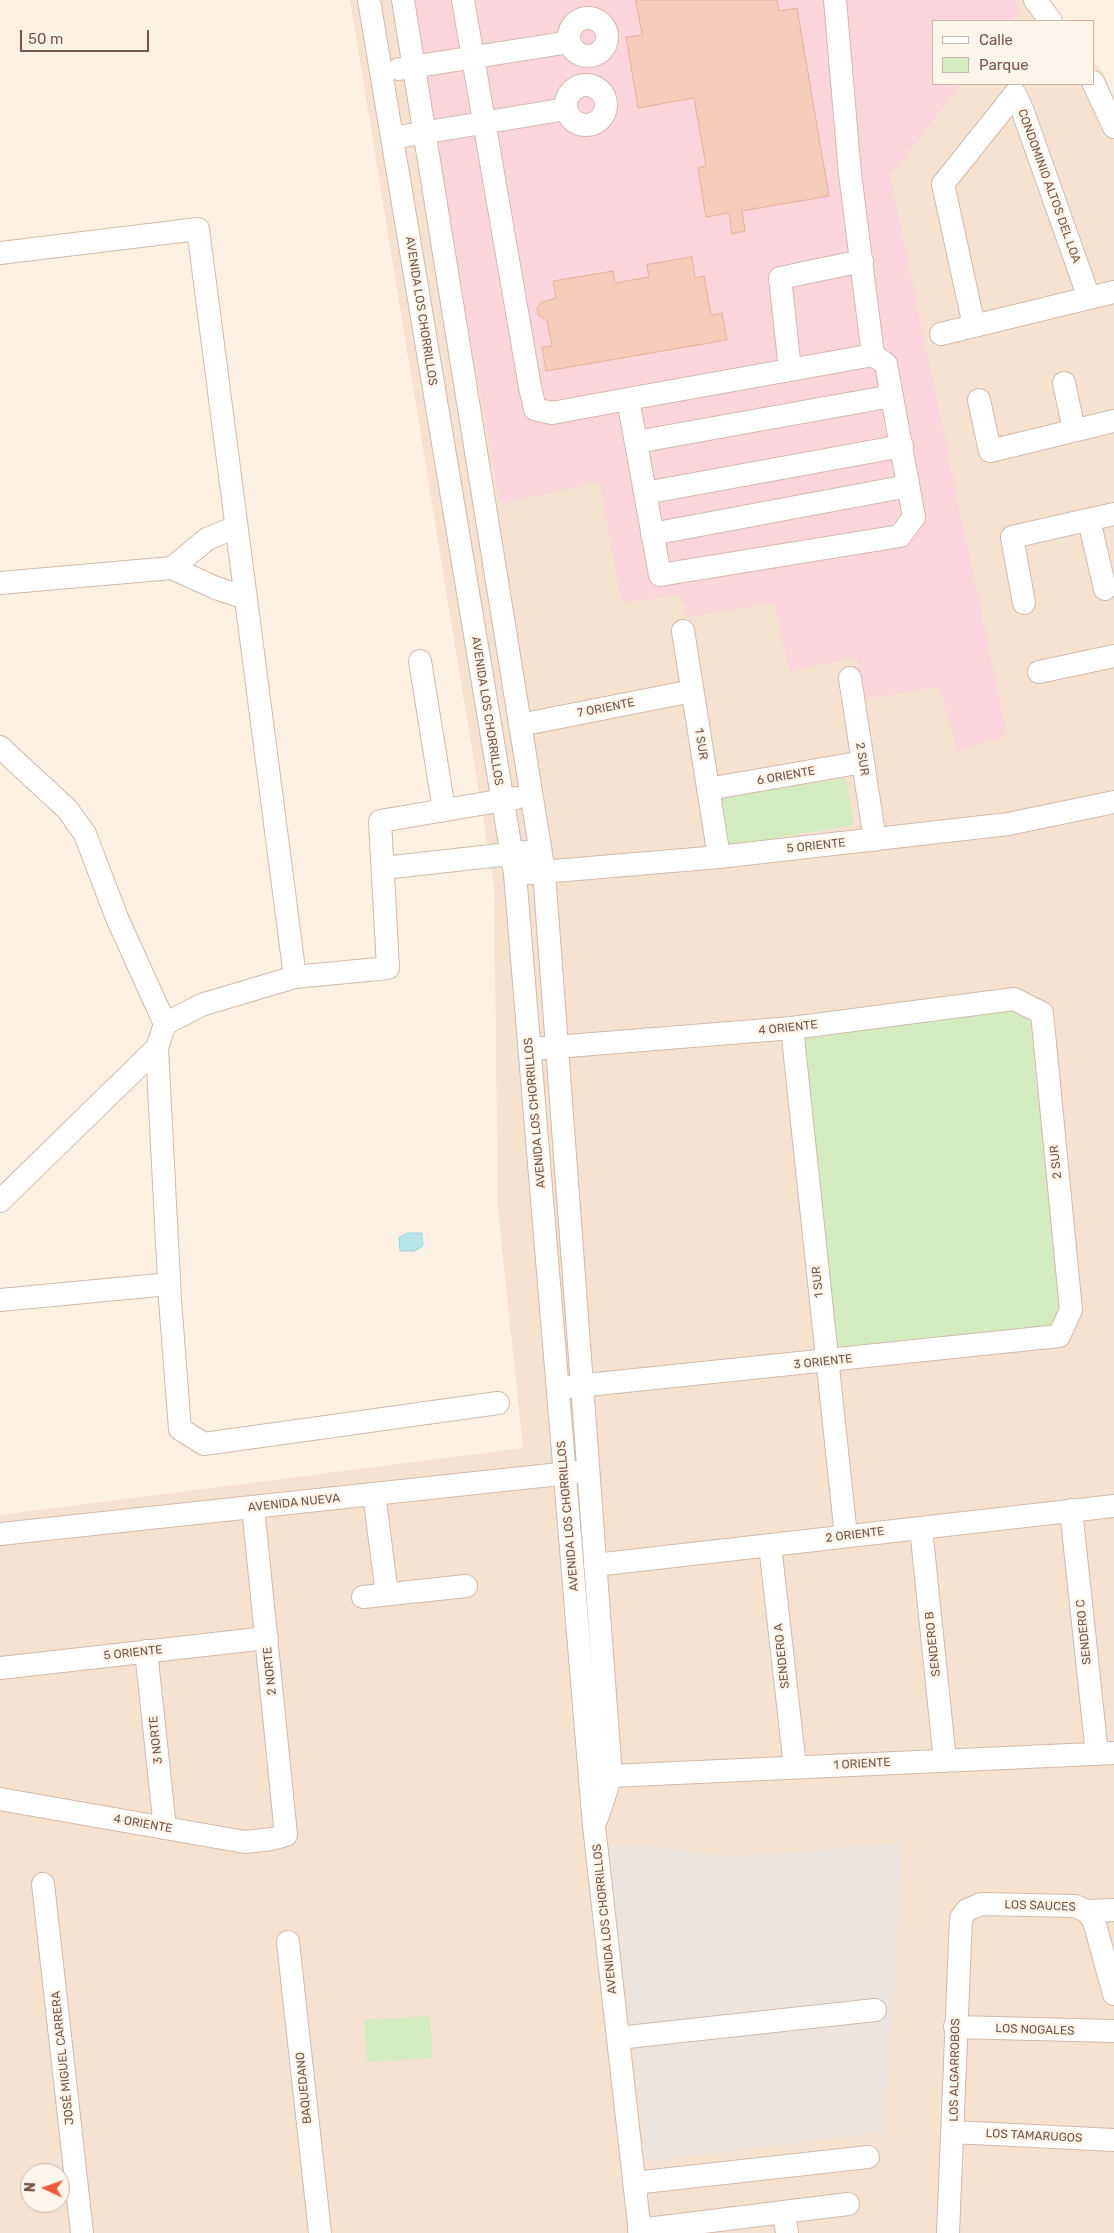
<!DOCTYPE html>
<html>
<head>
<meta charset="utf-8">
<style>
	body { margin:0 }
	#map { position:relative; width:1114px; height:2233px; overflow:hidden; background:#fdf1e3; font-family:Rubik,sans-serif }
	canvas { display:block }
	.legend { position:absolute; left:932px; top:20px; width:162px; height:65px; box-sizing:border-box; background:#fff5ea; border:1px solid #c9b5a9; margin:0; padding:6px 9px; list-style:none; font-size:15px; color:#775547 }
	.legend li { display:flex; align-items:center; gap:10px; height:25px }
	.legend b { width:25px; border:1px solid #c9b5a9 }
	.north { position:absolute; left:20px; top:2163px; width:50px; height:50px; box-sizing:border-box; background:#fff5ea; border:1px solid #c9b5a9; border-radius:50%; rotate:273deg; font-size:14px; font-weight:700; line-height:20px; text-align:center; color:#775547 }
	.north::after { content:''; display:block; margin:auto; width:18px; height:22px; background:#ee5b41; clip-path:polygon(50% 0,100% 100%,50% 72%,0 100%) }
	.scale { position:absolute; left:20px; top:30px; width:129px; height:22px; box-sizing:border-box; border:2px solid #775547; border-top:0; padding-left:6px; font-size:15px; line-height:18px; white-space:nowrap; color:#775547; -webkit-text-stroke:4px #fff5ea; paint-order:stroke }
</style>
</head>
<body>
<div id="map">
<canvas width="1114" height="2233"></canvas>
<ul class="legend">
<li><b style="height:6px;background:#fff"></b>Calle</li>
<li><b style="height:14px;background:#d5ecc0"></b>Parque</li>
</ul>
<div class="north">N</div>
<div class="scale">50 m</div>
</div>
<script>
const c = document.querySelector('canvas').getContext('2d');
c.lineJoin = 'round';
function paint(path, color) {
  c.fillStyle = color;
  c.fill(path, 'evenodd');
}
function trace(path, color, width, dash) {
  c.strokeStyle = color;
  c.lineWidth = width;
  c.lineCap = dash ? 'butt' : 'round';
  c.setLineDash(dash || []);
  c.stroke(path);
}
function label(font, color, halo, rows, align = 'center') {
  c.font = font + ' Rubik,sans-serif';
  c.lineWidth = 5;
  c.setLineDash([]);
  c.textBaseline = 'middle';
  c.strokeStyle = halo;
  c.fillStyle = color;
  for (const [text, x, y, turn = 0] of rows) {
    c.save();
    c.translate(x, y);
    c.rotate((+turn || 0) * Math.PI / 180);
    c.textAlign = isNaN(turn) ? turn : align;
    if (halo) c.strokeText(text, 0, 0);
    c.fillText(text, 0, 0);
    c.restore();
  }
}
const residential = new Path2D(`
	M350,0h696l17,21h-130v63h160v-24l10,12 11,26v2135h-1114v-718l523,-67 -25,-238 -4,-325zM30,2173h30v30h-30z`);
const industrial = new Path2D(`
	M901,1843l-6,141 -11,148 -240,30 -3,-53 -33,-263 42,-1 80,12z`);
const medical = new Path2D(`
	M410,0h603l7,9 -9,12h-78v63h29l-72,92 117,560 -49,14 -19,-63 -73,12 -10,-42 -66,15 -16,-69 -86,14 -8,-22 -58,8 -23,-121 -99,22z`);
const green = new Path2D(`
	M846,778l8,47 -126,21 -8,-48z
	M1014,1011l16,7 30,295 -5,15 -212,23 -10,-10 -31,-302 9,-9z
	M430,2016l3,42 -66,4 -3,-42z`);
const water = new Path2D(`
	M408,1233h14l1,13 -9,5h-14l-1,-13z`);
const building = new Path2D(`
	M636,0h141l2,11 18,-3 32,188 -87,15 3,20 -13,3 -3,-21 -23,4 -8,-49 8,-2 -12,-68 -56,10 -12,-71 16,-2z
	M692,257l3,21 9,-2 7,39 11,-2 5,27 -181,31 -4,-24 10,-1 -5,-25 -9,-6 -1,-7 5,-6 14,-4 -3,-17 60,-10 2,12 34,-6 -2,-12z`);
const minor = new Path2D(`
	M369,0l146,874 79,952 46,407
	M403,0l141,872 67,904 -14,42
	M463,0l67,387 5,22 17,4 76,-14
	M835,0l15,174 23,181
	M1035,0l16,21
	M569 37a19 19 0 1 1 38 0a19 19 0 1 1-38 0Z
	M399,69l171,-27
	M1093,82l21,45
	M566 105a20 20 0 1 1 40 0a20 20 0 1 1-40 0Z
	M392,138l174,-29
	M0,253l198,-24 97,748 -94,28 -36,19 -8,24 13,252 10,129 24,15 294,-41
	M974,326l-31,-142 72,-90 7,15 67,189
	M941,334l173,-42
	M873,355l13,9 28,153 -14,19 -240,39 -32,-176z
	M790,369l-10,-91 82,-17
	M1064,383l10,47
	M979,400l11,51 124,-30
	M636,442l256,-46
	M645,493l257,-47
	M1089,520l16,69
	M652,534l256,-48
	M172,568l44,20 30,10
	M0,583l172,-15 35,-29 29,-12
	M1024,603l-12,-66 102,-23
	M683,631l36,226
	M420,661l24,149
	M1039,672l75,-16
	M850,678l25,162
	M520,725l172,-34
	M0,747l67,62 18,25 32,84 48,106
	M708,789l155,-27
	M384,868l143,-16
	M530,873l189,-16 289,-33 106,-22
	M295,977l93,-9 -8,-147 136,-23
	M792,1028l54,508
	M543,1048l249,-20 222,-29 28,14 29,297 -12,26 -491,51
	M0,1201l157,-153
	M0,1300l169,-16
	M374,1494l13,100
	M1071,1510l26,244
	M921,1528l24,233
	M0,1534l578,-62
	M770,1545l25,222
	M595,1565l519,-59
	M363,1597l103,-11
	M146,1651l19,177
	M0,1668l267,-30
	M611,1776l503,-23
	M0,1799l245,43 27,-3 14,-4 -33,-328
	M43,1884l39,349
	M1087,1911l7,10 20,73
	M288,1942l32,291
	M955,2027l159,4
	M618,2038l257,-28
	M953,2132l161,8
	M634,2183l234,-26
	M784,2212l3,21
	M639,2230l209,-26
	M948,2233l13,-315 6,-8 14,-6 94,2 12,5 27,-1`);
const streetNames = [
	["CONDOMINIO ALTOS DEL LOA",1049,186,70],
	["AVENIDA LOS CHORRILLOS",421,311,81],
	["7 ORIENTE",606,708,-11],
	["AVENIDA LOS CHORRILLOS",487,711,81],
	["1 SUR",701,744,81],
	["2 SUR",862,759,81],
	["6 ORIENTE",786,776,-10],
	["5 ORIENTE",816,846,-6],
	["4 ORIENTE",788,1028,-6],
	["AVENIDA LOS CHORRILLOS",535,1113,-95],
	["2 SUR",1056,1162,-96],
	["1 SUR",818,1282,-96],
	["3 ORIENTE",823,1362,-6],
	["AVENIDA NUEVA",294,1503,-6],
	["AVENIDA LOS CHORRILLOS",568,1516,-95],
	["2 ORIENTE",855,1535,-7],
	["SENDERO C",1084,1632,-96],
	["SENDERO B",933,1644,-96],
	["5 ORIENTE",133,1653,-6],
	["SENDERO A",782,1656,-96],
	["2 NORTE",270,1671,-96],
	["3 NORTE",156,1740,-96],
	["1 ORIENTE",862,1764,-3],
	["4 ORIENTE",143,1824,10],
	["LOS SAUCES",1040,1906,2],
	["AVENIDA LOS CHORRILLOS",605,1919,-96],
	["LOS NOGALES",1035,2030,2],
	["JOSÉ MIGUEL CARRERA",63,2058,-96],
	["LOS ALGARROBOS",955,2070,-89],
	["BAQUEDANO",304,2088,-96],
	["LOS TAMARUGOS",1034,2136,3]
];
paint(residential, '#f5e2d1');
paint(industrial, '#ece4de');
paint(medical, '#fcd5dd');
paint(green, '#d5ecc0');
paint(water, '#b6e5e8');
trace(water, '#9cd5da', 1);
paint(building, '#f4ccb9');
trace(building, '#e8b198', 1);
trace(minor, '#d1baab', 24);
trace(minor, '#fff', 22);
label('12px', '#775547', '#fff5ea', streetNames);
</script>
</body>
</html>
